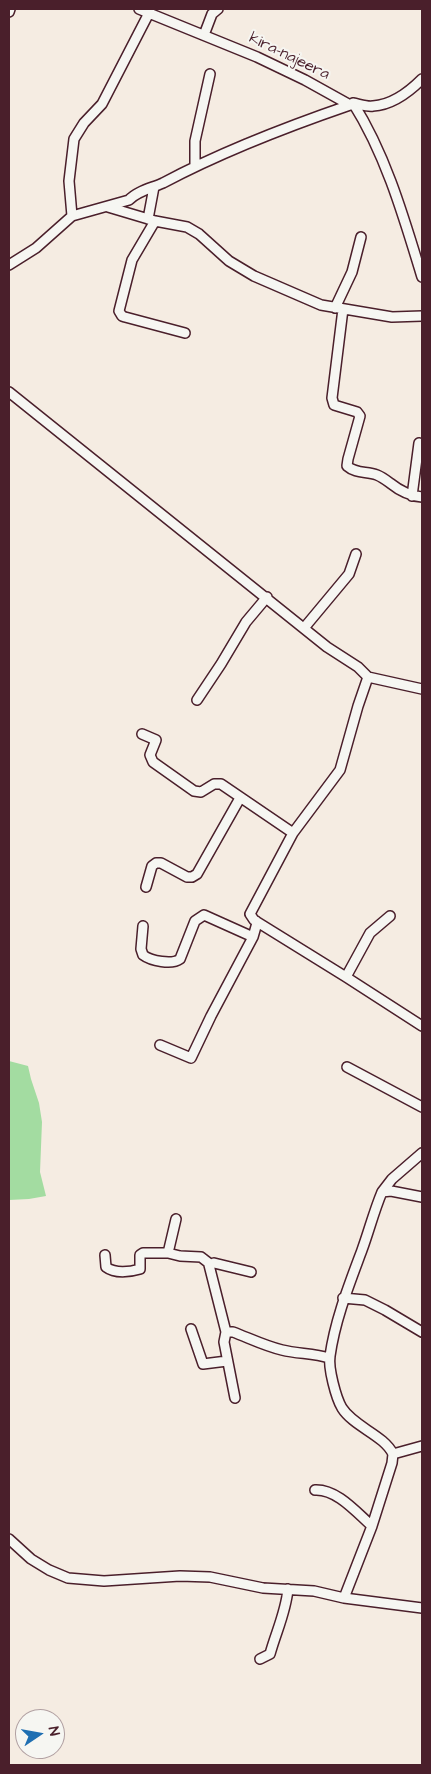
<!DOCTYPE html>
<html>
<head>
<meta charset="utf-8">
<style>
	body { margin:0 }
	#map { position:relative; width:431px; height:1774px; overflow:hidden; background:#f5ece2; font-family:"Architects Daughter",sans-serif }
	canvas { display:block }
	.frame { position:absolute; inset:0; border:10px solid #4a1f2b; pointer-events:none }
	.north { position:absolute; left:15px; top:1709px; width:50px; height:50px; box-sizing:border-box; background:#f6f6f2; border:1px solid #b1a0a2; border-radius:50%; rotate:78deg; font-size:14px; font-weight:700; line-height:20px; text-align:center; color:#4a1f2b }
	.north::after { content:''; display:block; margin:auto; width:18px; height:22px; background:#1f6fb2; clip-path:polygon(50% 0,100% 100%,50% 72%,0 100%) }
</style>
</head>
<body>
<div id="map">
<canvas width="431" height="1774"></canvas>
<div class="frame"></div>
<div class="north">N</div>
</div>
<script>
const c = document.querySelector('canvas').getContext('2d');
c.lineJoin = 'round';
function paint(path, color) {
  c.fillStyle = color;
  c.fill(path, 'evenodd');
}
function trace(path, color, width, dash) {
  c.strokeStyle = color;
  c.lineWidth = width;
  c.lineCap = dash ? 'butt' : 'round';
  c.setLineDash(dash || []);
  c.stroke(path);
}
function label(font, color, halo, rows, align = 'center') {
  c.font = font + ' "Architects Daughter",sans-serif';
  c.lineWidth = 4;
  c.setLineDash([]);
  c.textBaseline = 'middle';
  c.strokeStyle = halo;
  c.fillStyle = color;
  for (const [text, x, y, turn = 0] of rows) {
    c.save();
    c.translate(x, y);
    c.rotate((+turn || 0) * Math.PI / 180);
    c.textAlign = isNaN(turn) ? turn : align;
    if (halo) c.strokeText(text, 0, 0);
    c.fillText(text, 0, 0);
    c.restore();
  }
}
const green = new Path2D(`
	M9,1061l19,5 3,13 8,24 3,19 -2,50 6,24 -17,3 -20,1z`);
const minor = new Path2D(`
	M139,9l118,48 48,23 45,25 3,-2c6,1 14,4 20,3 19,-1 36,-14 49,-27
	M9,12l1,-3
	M204,35l8,-21 6,-5
	M353,103c33,52 51,115 69,174
	M195,166v-25l15,-67
	M108,207l47,14 32,6 12,7 30,27 25,15 67,29 71,12 30,-1
	M72,216l-3,-35 5,-42 10,-16 18,-19 47,-91
	M148,219l6,-32
	M155,221l-23,39 -13,51 3,5 3,1 60,16
	M9,265l27,-17 36,-32 57,-16c8,-9 23,-12 34,-17 60,-32 123,-56 187,-78
	M335,308l17,-36 9,-35
	M343,309l-11,89 2,7 23,7 3,4 -12,43 -1,7c9,8 20,5 30,9 5,2 9,5 13,8 10,8 20,13 32,14
	M9,392l318,255 31,20 10,10 54,12
	M412,496l7,-53
	M304,628l45,-54 7,-20
	M368,677l-10,29 -18,64 -47,63 -43,81 4,6 92,57 76,49
	M197,700l24,-36 25,-42 21,-25
	M142,734l14,6 -6,15 3,7 41,29 7,1 13,-8h7l72,49
	M146,887l6,-21 4,-3h5l26,14h5l5,-3 43,-76
	M143,926l-2,23 2,6c8,6 29,10 37,4l15,-38 9,-6 49,22
	M346,977l24,-44 20,-17
	M160,1045l31,13 20,-42 42,-79 4,-14 -1,-2
	M347,1067l75,40
	M382,1192l9,-1 31,6
	M168,1253l8,-34
	M105,1255l1,12c9,7 24,5 34,2v-14l3,-2h25l12,3 21,1 9,7
	M343,1298l22,2 20,10 37,22
	M191,1329l12,35 24,-3
	M226,1332l-17,-67 5,-2 37,9
	M235,1398l-11,-56 2,-10h7c16,6 32,14 49,18 16,4 32,3 47,8
	M393,1454l29,-8
	M315,1490c22,-1 41,22 57,36
	M9,1539l22,20 18,11 19,8 36,3 76,-5 30,1 53,11 51,3 30,7 78,10
	M344,1598l28,-72 20,-63 1,-9c-9,-19 -39,-27 -51,-46 -6,-10 -14,-40 -12,-52 5,-36 19,-71 32,-106 7,-19 12,-39 20,-58l10,-13 30,-26
	M260,1659l10,-5c6,-22 16,-42 18,-65`);
const streetNames = [
	["kira-najeera",289,57,26]
];
paint(green, '#a3dca1');
trace(minor, '#4a1f2b', 12);
trace(minor, '#f6f6f2', 9);
label('16px', '#4a1f2b', '#f6f6f2', streetNames);
</script>
</body>
</html>
